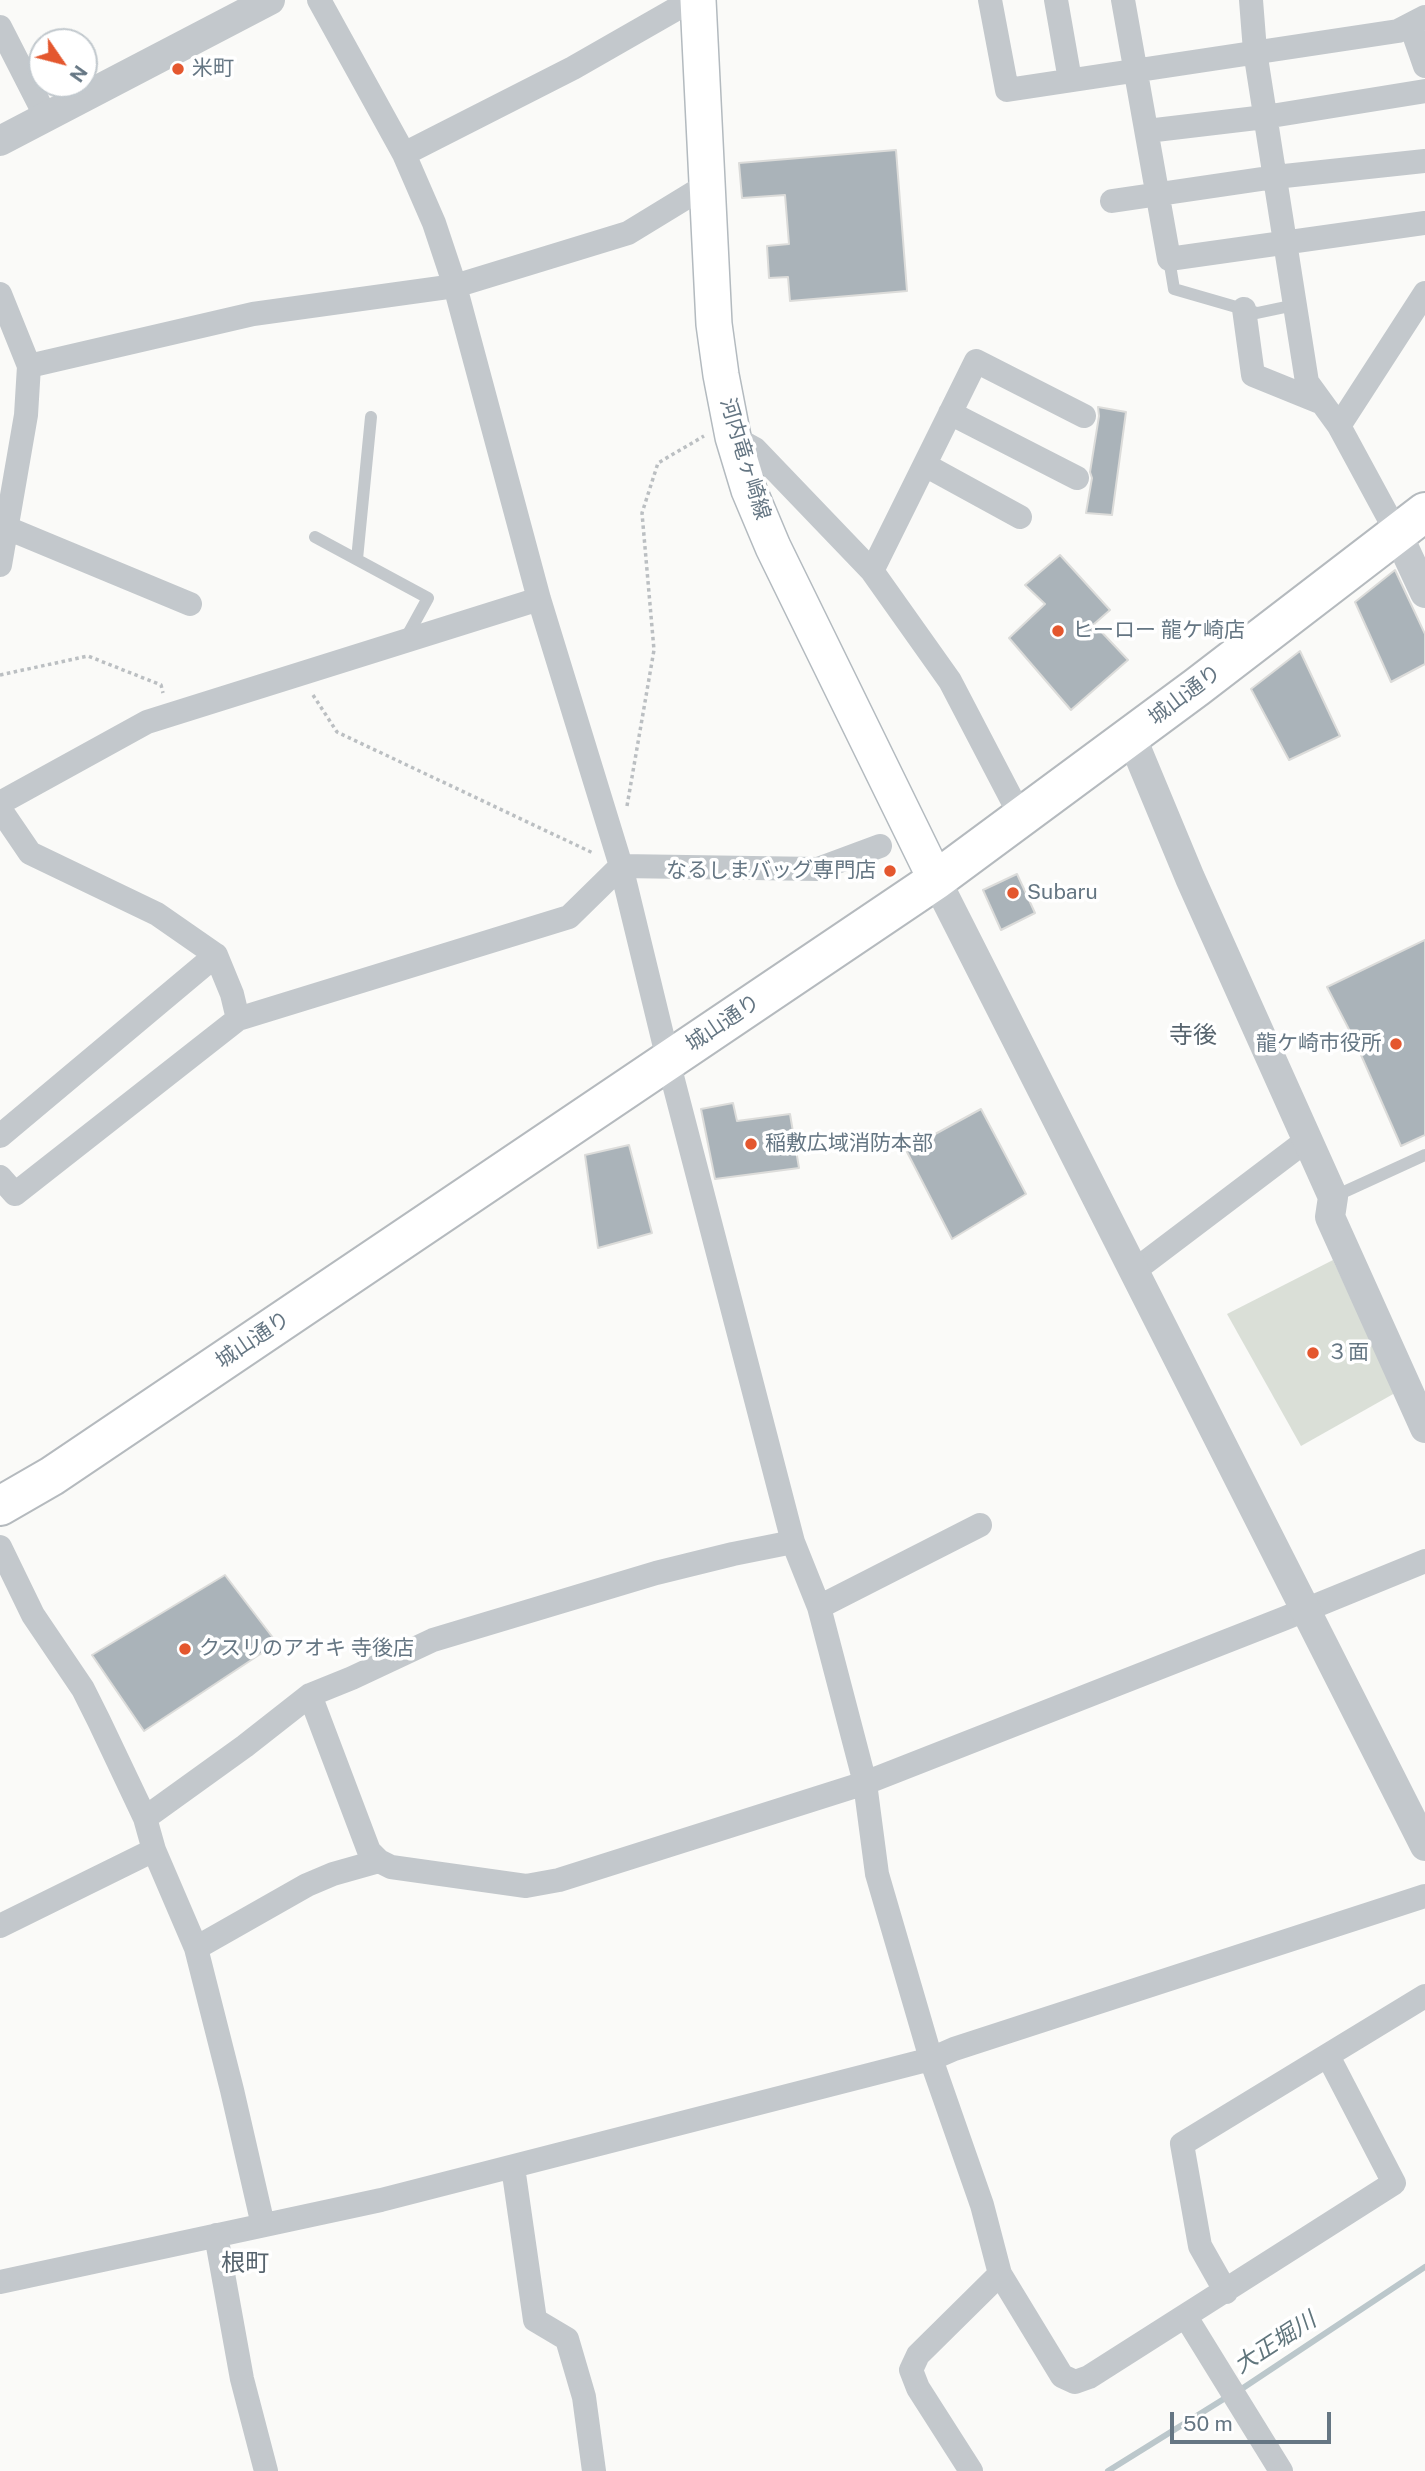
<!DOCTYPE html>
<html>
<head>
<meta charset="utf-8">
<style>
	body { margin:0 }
	#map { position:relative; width:1425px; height:2471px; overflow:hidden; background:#fafaf8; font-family:"Public Sans",sans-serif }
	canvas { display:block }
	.north { position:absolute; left:28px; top:28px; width:70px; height:70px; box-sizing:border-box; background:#fff; border:2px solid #c1c8cd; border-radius:50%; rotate:125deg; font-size:19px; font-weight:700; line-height:28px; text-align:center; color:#657683 }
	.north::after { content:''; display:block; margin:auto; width:24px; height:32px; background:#e4572e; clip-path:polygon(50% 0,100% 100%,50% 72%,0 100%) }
	.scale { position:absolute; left:1170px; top:2412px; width:161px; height:32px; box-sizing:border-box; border:4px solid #657683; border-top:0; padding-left:9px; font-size:21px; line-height:24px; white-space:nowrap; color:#657683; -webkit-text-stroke:5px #fff; paint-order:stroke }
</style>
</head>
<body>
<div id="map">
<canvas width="1425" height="2471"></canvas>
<div class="north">N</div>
<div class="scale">50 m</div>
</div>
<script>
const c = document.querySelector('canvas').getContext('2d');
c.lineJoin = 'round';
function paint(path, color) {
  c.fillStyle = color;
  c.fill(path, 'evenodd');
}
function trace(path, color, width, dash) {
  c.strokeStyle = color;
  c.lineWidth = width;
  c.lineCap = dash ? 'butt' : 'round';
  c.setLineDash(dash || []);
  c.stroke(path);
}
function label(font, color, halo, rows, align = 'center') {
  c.font = font + ' "Public Sans","Noto Sans JP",sans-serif';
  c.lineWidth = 7;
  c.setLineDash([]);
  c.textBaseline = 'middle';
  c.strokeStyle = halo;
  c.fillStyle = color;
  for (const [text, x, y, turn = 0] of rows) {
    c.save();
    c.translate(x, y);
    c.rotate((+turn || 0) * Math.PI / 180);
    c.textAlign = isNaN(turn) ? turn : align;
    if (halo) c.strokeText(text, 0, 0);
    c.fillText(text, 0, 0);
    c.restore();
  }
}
const green = new Path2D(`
	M1333,1260l62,133 -94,53 -74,-132z`);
const stream = new Path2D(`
	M1237,2392l188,-125
	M1108,2471l119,-74`);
const building = new Path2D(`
	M896,150l11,141 -117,10 -2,-24 -19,1 -2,-32 22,-2 -4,-49 -43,3 -3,-35z
	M1098,407l28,5 -14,103 -26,-2 6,-35 -2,-6 9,-56z
	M1060,555l50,55 -16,14 34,36 -57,50 -62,-72 36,-34 -20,-19z
	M1395,570l30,64v30l-34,18 -36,-80z
	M1300,651l40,85 -51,24 -38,-71z
	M1017,874l18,39 -34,17 -18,-40z
	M1425,940v195l-24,11 -47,-107 -27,-52z
	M733,1103l4,18 53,-7 9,54 -84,11 -14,-70z
	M981,1109l45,85 -74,45 -46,-89z
	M629,1145l23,88 -54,15 -13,-93z
	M225,1575l52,68 -133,88 -52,-76z`);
const path = new Path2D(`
	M0,675l88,-19 73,29 2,8
	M313,695l24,37 256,121
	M627,806l27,-156 -12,-137 16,-50 46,-27`);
const service = new Path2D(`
	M1169,259l5,30 83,24 38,-8
	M315,537l113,61 -22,40
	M357,559l14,-142
	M1333,1197l92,-42`);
const minor = new Path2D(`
	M319,0l85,154 30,69 21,63 84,313 82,267 52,214 120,462 26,65 46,176 12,91 54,185 51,146 18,69 -82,81 -7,15 7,18 53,83
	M990,0l17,90 391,-59 27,-14
	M1056,0l14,80
	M1123,0l46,259 256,-36
	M1251,0l4,51 52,331 32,44 58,107
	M1411,26l14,40
	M0,27l46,90
	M1147,131l118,-14 160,-26
	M404,154l169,-86 103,-59 22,-4
	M1112,201l163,-24 150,-16
	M0,294l29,72 -3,49 -26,150
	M1244,309l9,66 69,28
	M29,366l224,-52 202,-28 173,-53 77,-47
	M950,413l127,65
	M1339,426l86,-133
	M733,437l22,12 117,122 78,110 71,136
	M925,465l95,52
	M7,528l183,76
	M872,571l104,-210 108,55
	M0,803l147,-81 392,-123
	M0,809l30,44 127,61 59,41 16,39 6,25 331,-102 52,-51 197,3 62,-23
	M0,1136l216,-181
	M0,1177l15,17 223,-175
	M1134,1271l173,-131
	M0,1547l33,68 50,74 16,32 46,97 9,32 42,98 36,142 31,135
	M819,1607l161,-82
	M310,1695l59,156 10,10 12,6 135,19 33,-6 306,-97 418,-164 142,-58
	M145,1818l100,-72 65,-51 42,-17 81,-38 223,-67 77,-19 60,-12
	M0,1926l154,-76
	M196,1948l111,-63 26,-11 46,-13
	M513,2167l22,153 32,19 17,58 10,74
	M216,2235l26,144 24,92
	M1000,2274l62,102 13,6 14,-5 305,-194 -66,-127
	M0,2282l381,-82 550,-141 23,-10 471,-153
	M1226,2292l-26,-46 -18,-102 243,-148
	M1186,2317l95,154`);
const tertiary = new Path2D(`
	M0,141l270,-141
	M1397,533l28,60
	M1131,736l59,142 143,319 -3,20 95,211
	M936,880l489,966`);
const secondary = new Path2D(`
	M698,0l16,324 7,51 12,62 16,53 24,57 163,333`);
const primary = new Path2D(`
	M0,1506l52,-30 884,-596 261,-193 228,-175`);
const markers = [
	[178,69,7,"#e4572e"],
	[1058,631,7,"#e4572e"],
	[890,871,7,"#e4572e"],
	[1013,893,7,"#e4572e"],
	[1396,1044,7,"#e4572e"],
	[751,1144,7,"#e4572e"],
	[1313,1353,7,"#e4572e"],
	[185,1649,7,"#e4572e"]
];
const poiNames = [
	["米町",192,69],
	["ヒーロー 龍ケ崎店",1072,631],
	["なるしまバッグ専門店",876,871,"right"],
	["Subaru",1027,893],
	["龍ケ崎市役所",1382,1044,"right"],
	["稲敷広域消防本部",765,1144],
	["３面",1327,1353],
	["クスリのアオキ 寺後店",199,1649]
];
const streetNames = [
	["河内竜ヶ崎線",745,459,73],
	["城山通り",1185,695,-37],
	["城山通り",723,1023,-34],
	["城山通り",253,1340,-34]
];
const waterNames = [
	["大正堀川",1275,2343,-33]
];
const quarterNames = [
	["寺後",1193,1036],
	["根町",245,2264]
];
paint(green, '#dadfd7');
trace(stream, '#bbc7cb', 6);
paint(building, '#aab3b9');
trace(building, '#dcdcda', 2);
trace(secondary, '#b3babf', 38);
trace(primary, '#b5babe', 42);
trace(path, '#bbbfc2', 3.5, [3.5, 3.5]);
trace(service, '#c3c8cc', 12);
trace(minor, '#c3c8cc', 24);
trace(tertiary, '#c3c8cc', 30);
trace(secondary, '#fff', 35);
trace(primary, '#fff', 38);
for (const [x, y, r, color] of markers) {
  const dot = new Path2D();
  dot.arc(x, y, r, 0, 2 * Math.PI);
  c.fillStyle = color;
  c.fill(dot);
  trace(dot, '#fff', 2.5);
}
label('21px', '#657683', '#fff', poiNames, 'left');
label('21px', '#657683', '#fff', streetNames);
label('italic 23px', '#60757c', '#fff', waterNames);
label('24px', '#57646e', '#fff', quarterNames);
</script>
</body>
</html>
